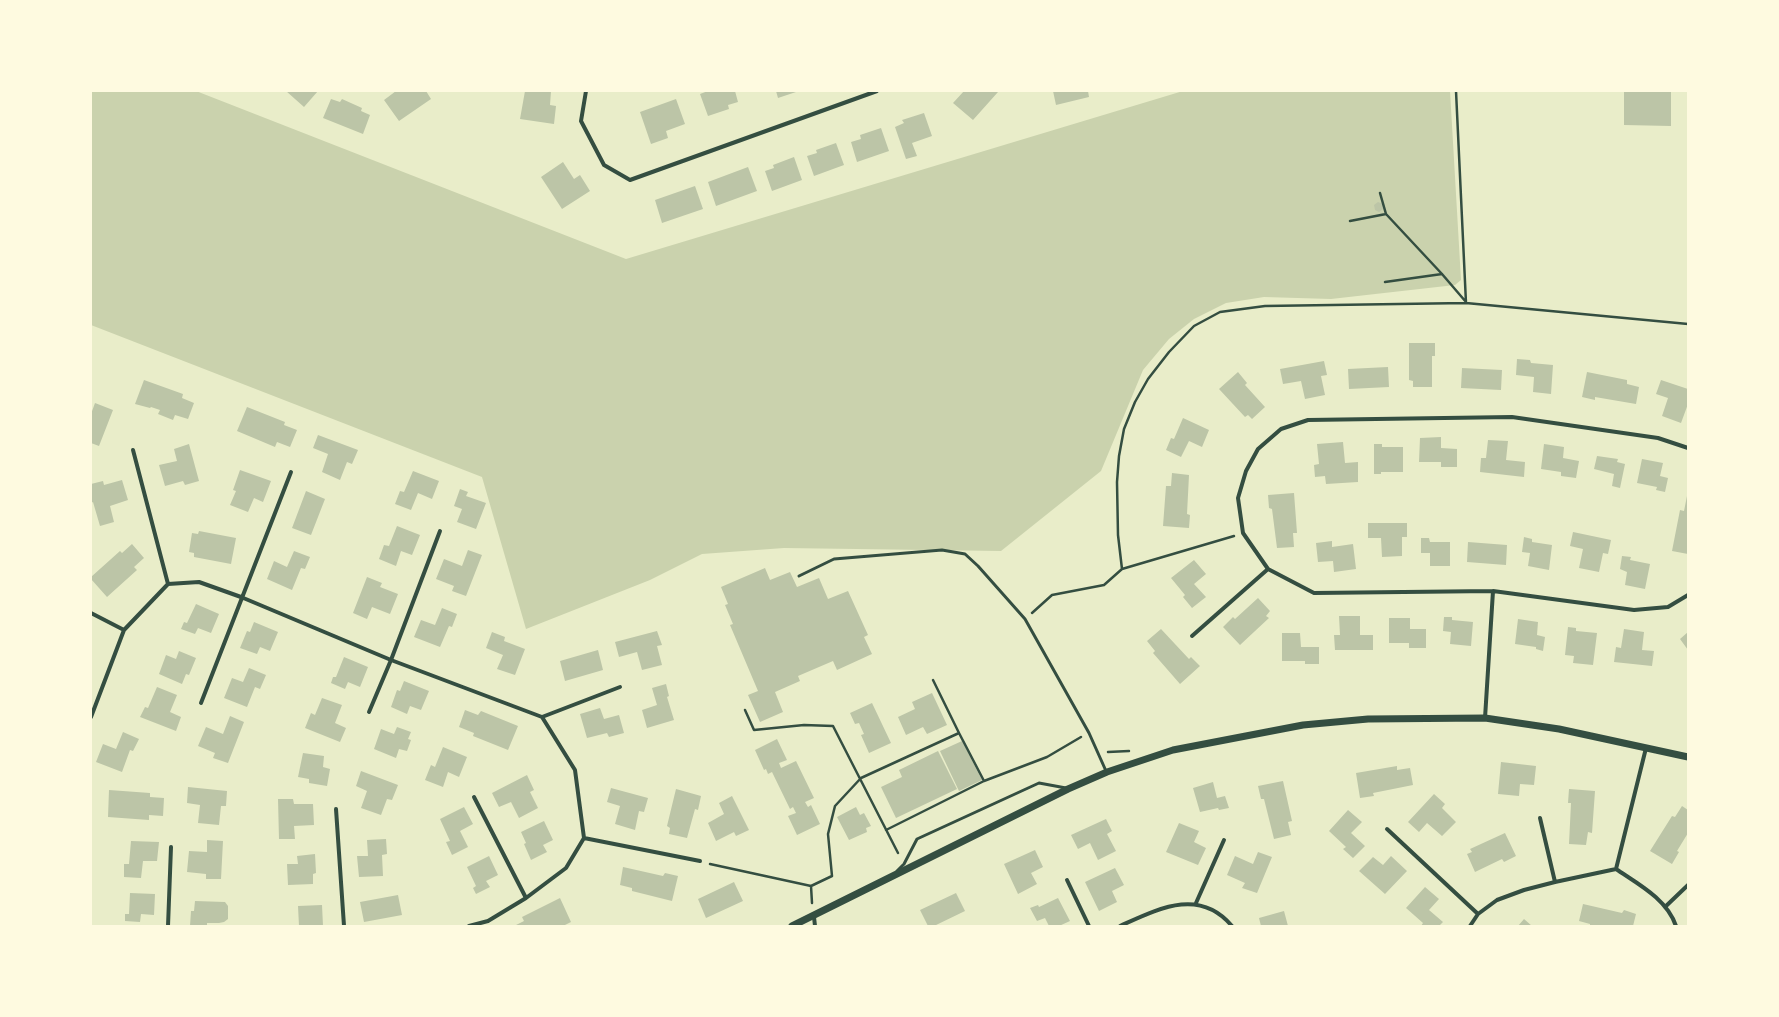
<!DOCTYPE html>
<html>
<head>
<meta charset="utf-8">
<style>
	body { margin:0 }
	#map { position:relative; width:1779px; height:1017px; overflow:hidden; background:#e9edc9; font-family:"Roboto Serif",serif }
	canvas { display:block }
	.frame { position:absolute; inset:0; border:92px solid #fefae0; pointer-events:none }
</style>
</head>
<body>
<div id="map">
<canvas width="1779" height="1017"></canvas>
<div class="frame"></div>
</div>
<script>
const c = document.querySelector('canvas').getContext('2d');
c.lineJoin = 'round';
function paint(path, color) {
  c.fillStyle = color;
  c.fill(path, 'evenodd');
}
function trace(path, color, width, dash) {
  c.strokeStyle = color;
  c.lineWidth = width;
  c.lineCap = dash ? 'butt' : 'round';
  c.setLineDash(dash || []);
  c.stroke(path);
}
const green = new Path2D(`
	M91,91h105l430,168 557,-168h267l11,189 -6,5 -124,14 -67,-2 -38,6 -32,16 -25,20 -26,31 -42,101 -100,80 -217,-3 -82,6 -52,26 -124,49 -44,-152 -391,-152z`);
const building = new Path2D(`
	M286,91h32l-14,16z
	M396,91h30l5,8 -32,22 -15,-21z
	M525,91h26l-1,14 6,1 -2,18 -34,-5z
	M708,91h27l3,11 -10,3 1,4 -21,7 -8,-22z
	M776,91h20v1l-18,6z
	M964,91h34v1l-25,28 -20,-17z
	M1053,91h35l1,6 -33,8z
	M1624,91h47v35l-47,-1z
	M331,99l9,3 2,-3 20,9 -1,3 9,4 -7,19 -40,-16z
	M676,99l9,25 -19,7 2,7 -17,6 -11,-32z
	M924,113l8,23 -20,7 5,13 -11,3 -11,-32 9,-4 -2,-3z
	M881,128l8,23 -32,11 -6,-20 10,-3 -1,-4z
	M836,143l8,22 -30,11 -7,-20 10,-3 -1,-3z
	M794,157l8,23 -30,11 -7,-20 9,-3 -1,-3z
	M563,162l11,17 6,-4 10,16 -28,18 -21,-32z
	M748,167l9,24 -41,15 -8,-24z
	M695,186l8,23 -41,14 -7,-23z
	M1378,202l5,2v5l-4,3 -4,-2 -1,-5z
	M1409,343h26v13h-3v31h-19v-6l-4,-1z
	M1517,359l13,1 1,3 22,2 -2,29 -18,-2 1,-15 -18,-2z
	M1324,361l3,14 -6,1 4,19 -20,4 -4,-18 -18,3 -3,-15z
	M1388,367l1,20 -40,2 -1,-20z
	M1462,368l40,2 -1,20 -40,-2z
	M1238,372l9,11 -2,2 20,22 -13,12 -4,-4 -3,2 -26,-28z
	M1587,372l40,8v4l12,3 -3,17 -41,-7v3l-13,-3z
	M144,380l39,14 -1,4 12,5 -6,16 -13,-4 -2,5 -15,-6 2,-4 -9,-3 -1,1 -15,-4z
	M1661,380l27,9v15l-7,19 -19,-7 6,-18 -12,-4z
	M95,403l18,7 -14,36 -8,-3v-29z
	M247,407l38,15 -1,3 13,5 -7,17 -13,-5 -2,5 -38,-16z
	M1183,418l26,12 -7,17 -13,-6 -8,16 -15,-7 5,-12 3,1z
	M318,435l40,15 -6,14 -5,-2 -7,18 -18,-8 6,-18 -15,-6z
	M1441,437v11l16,1v18h-16v-5h-22l1,-24z
	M1488,440l20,1 -2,19 19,2 -1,15 -44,-5 1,-14h5z
	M1343,442l2,21 13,-1v20l-32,2 -1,-8 -10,1 -1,-12 5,-1 -2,-20z
	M189,444l10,37 -14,4 -2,-4 -18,5 -6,-21 18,-4 -3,-12z
	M1374,444h8v3h21v25h-22v2h-7z
	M1544,444l20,3 -1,11 16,3 -3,17 -15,-2v-4l-20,-3z
	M1597,456l21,3 -1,3 8,2 -5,24 -8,-2 2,-12 -20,-5z
	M1642,459l21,4 -3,13 8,2 -3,14 -9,-2 1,-3 -20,-4z
	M240,470l31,11 -8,21 -9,-4 -6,14 -18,-7 6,-14 -3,-1z
	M413,471l26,10 -7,18 -14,-6 -7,17 -16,-6 5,-13 4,1z
	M1172,473l17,2 -2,39 3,1 -1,13 -26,-2 3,-40h5z
	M122,480l6,20 -18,6 4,16 -14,4 -7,-24 -2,1v-19l12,-3 1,4z
	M460,489l8,3 -2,4 20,7 -10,26 -19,-7 5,-13 -8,-3z
	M306,491l19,8 -14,36 -19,-7z
	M1294,493l3,40h-4l1,14 -17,1 -5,-39 -3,-1 -1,-13z
	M1687,496h1v58l-16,-3 8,-41 4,1z
	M1368,523h39v14h-5v19l-20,1 -1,-19h-13z
	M397,526l23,9 -8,20 -11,-4 -5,15 -17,-7 5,-14 5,1z
	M199,531l37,7 -5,26 -37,-7v-4l-5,-1 3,-19 6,1z
	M1573,532l38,8 -3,14 -5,-1 -4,19 -20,-4 4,-19 -13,-3z
	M1524,537l8,2v3l20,3 -3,25 -21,-4 2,-13 -8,-1z
	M1421,538h8l1,4h20v24h-20v-13h-9z
	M1332,541v6l21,-3 3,25 -22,3 -1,-11 -15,1 -2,-19z
	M1468,542l39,3 -1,20 -39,-3z
	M132,544l12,14 -10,9 3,3 -30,27 -16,-18v-2l29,-26 2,2z
	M468,550l14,5 -16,41 -14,-5 2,-5 -18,-7 8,-20 18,7z
	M294,551l16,6 -5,12 -4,-1 -9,22 -25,-11 7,-18 13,6z
	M1622,556l9,1 -1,3 20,4 -5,25 -20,-4 2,-13 -7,-3z
	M1194,560l12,14 -12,10 12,13 -14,11 -9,-11 2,-2 -14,-17z
	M765,568l5,12 20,-8 7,15 22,-9 9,21 20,-8 20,44 -4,2 8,17 -35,16 -4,-9 -35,15 2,5 -25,11 8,20 -23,10 -12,-27 10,-4 -28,-66 3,-1 -8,-19 3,-1 -7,-17z
	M367,577l15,6 -2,4 18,7 -8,20 -18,-7 -5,12 -14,-6z
	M1258,598l12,13 -4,5 3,2 -29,27 -17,-18 10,-10 2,2z
	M196,604l23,10 -8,19 -13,-5 -3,6 -14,-5 3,-7 3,1z
	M442,608l15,6 -5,13 -3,-1 -9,21 -26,-10 7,-17 14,5z
	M1339,616h21v19h13v15h-38l-1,-15h6z
	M1444,617h8v3l21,2 -2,24 -21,-2 1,-12 -8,-1z
	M1389,618h21v11h16v19h-17v-5h-20z
	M1518,619l20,3 -1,13 8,2 -2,14 -7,-2v-2l-21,-3z
	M254,622l24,10 -8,19 -10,-4 -3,7 -17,-6 7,-17 3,1z
	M1568,627l8,1v3l21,2 -4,32 -20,-2 1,-7 -9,-1z
	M1161,629l28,30 2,-2 9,9 -20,18 -27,-31 2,-2 -8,-10z
	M1624,629l20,3 -2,18 12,1 -2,15 -38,-4 2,-15 5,1z
	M657,631l5,14 -5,1 5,19 -20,5 -5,-18 -18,5 -4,-15z
	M492,632l13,5 -1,4 21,8 -10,26 -18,-6 6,-14 -17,-7z
	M1688,632v18l-8,-11z
	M1282,633h18l1,14h18v17h-14v-3h-23z
	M598,650l5,20 -38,11 -5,-20z
	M179,651l17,7 -7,17 -3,-1 -4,10 -23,-10 7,-19 10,4z
	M344,657l24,10 -8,20 -12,-5 -3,7 -14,-6 2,-6h3z
	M249,668l17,7 -6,14 -5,-2 -8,20 -23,-9 8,-20 11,4z
	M404,681l25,10 -8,19 -11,-4 -3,8 -16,-7 6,-17 3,1z
	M666,684l3,12 -2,1 7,23 -27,8 -5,-18 15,-5 -5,-17z
	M157,687l20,8 -7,17 11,5 -5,14 -36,-14 5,-10 3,1z
	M932,693l15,32 -20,9 -4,-7 -17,8 -8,-18 17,-8 -3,-7z
	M322,698l20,7 -7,18 11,5 -6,14 -35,-14 6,-15 4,2z
	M872,703l19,40 -22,10 -8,-18 3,-1 -5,-11 -4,1 -5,-11z
	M600,708l4,11 15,-4 5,18 -15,4 -2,-4 -20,5 -7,-24z
	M465,710l13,5 3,-4 37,15 -10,24 -35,-14 1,-3 -15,-6z
	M230,716l14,6 -16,41 -15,-5 2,-5 -17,-7 8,-19 17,7z
	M397,727l14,5 -3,7 3,1 -4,11 -8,-2 -3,9 -22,-9 7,-20 13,5z
	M123,732l16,7 -6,12 -3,-1 -8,22 -26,-10 7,-18 13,5z
	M777,739l10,21 -8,3 2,5 15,-7 18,37 -9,4 3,5 3,-2 9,19 -23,11 -9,-19 8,-3 -3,-6 -3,2 -18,-37 -4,2 -2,-5 -2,1 -9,-20z
	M962,741l20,39 -23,11 -19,-40z
	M443,747l24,10 -8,20 -11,-5 -5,15 -18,-7 6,-15 4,2z
	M938,751l19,38 -61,29 -15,-31 21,-10 -3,-7z
	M303,753l21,3 -1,11 7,2 -3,17 -18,-3v-4l-11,-2z
	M1501,762l35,4 -2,19 -14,-1 -1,12 -21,-2z
	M1397,766v4l13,-2 3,17 -40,8 1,3 -14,2 -4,-25z
	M361,771l37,14 -6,15 -5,-1 -6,16 -20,-7 6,-17 -11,-5z
	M527,775l7,15 -4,2 8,16 -19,10 -8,-16 -12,5 -7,-14z
	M1283,781l9,40 -4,1 3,13 -17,4 -10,-40h-3l-3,-13z
	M1213,782l4,16 8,-2 4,12 -10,2 -1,-2 -18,4 -7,-24z
	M188,787l39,4 -1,15h-5l-2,19 -21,-2 2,-18 -13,-2z
	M611,788l37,10 -4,14 -5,-1 -4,19 -20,-6 5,-18 -13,-4z
	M676,789l25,7 -3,14 -3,-1 -8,29 -18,-4 1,-6 -3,-2z
	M1569,789l26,2 -3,42 -4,-1 -2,13 -17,-1 2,-41h-3z
	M109,790l41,3v4l14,1 -1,18 -14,-1v5l-41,-3z
	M1434,794l11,10 -3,4 14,14 -14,14 -15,-13 -8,9 -11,-10z
	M732,796l17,34 -13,6 -2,-4 -18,9 -8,-18 16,-9 -5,-11z
	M278,799h15l1,5h19l1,21 -20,1 1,13h-16z
	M1682,806l6,4v23l-11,18 2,1 -7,12 -22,-13 22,-35 3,1z
	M464,807l9,17 -13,7 8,16 -16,8 -6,-13 4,-1 -10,-22z
	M856,807l4,8 4,-2 7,13 -5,2 1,4 -18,8 -12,-23z
	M1348,810l14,12 -11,11 14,13 -12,12 -10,-9 3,-2 -17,-16z
	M1106,819l6,12 -5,3 9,17 -18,9 -8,-17 -12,6 -7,-14z
	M544,821l9,19 -10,5 4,7 -16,8 -7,-16 2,-1 -5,-11z
	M1179,823l20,8 -5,11 12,6 -8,17 -32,-13z
	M1505,833l11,23 -12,6 -2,-3 -27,13 -8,-18 5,-2 -2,-3z
	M386,839l1,15 -5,1 1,21 -24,1 -2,-21h11l-1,-16z
	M207,840l16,1 -2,38h-15v-5l-19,-2 2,-21 18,1z
	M131,841l28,1 -2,19h-14l-2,17 -17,-1v-13h5z
	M1035,850l8,17 -12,6 6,11 -19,10 -14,-30z
	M1258,852l14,5 -15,36 -15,-5 3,-5 -18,-8 8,-19 18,8z
	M315,854l1,19 -3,1v10l-25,1 -1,-21h11l-1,-8z
	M489,856l9,19 -12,6 4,6 -14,7 -3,-6 3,-2 -9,-19z
	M1391,856l16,15 -22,23 -26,-23 14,-14 10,8z
	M623,867l40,9 2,-3 13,3 -6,25 -40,-10v-3l-12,-3z
	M1115,868l9,17 -12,6 5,11 -18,9 -14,-29z
	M734,882l9,19 -37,17 -8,-19z
	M1425,887l14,12 -10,11 14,12 -4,4h-18l2,-3 -17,-15z
	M130,893l25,1 -1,21 -13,-1 -1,8 -15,-1v-7h4z
	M956,893l9,18 -31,15h-6l-8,-16z
	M398,895l4,20 -38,7 -4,-20z
	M560,898l11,24 -8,4h-49l10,-5 -2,-4z
	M1058,898l12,23 -11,5h-10l-4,-8 -8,3 -7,-13 8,-3 1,2z
	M195,901l30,1 3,4v13l-4,3 -5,1h-12v3h-17l1,-15h3z
	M1583,904l39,9 2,-3 12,4 -3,12h-43v-2l-11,-3z
	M322,905l1,21h-24l-1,-20z
	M1284,911l4,15h-27l-2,-8z
	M1524,919l8,7h-14z`);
const path = new Path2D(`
	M1456,91l10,212
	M1380,193l6,21 56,60 24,28
	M1350,221l36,-7
	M1385,282l57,-8
	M1122,569l-4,-34 -1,-53 2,-26 5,-27 11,-27 13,-23 21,-27 25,-26 26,-14 45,-6 201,-3 222,21
	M1032,613l20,-18 52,-10 18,-16 112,-33
	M933,680l26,53
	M745,710l9,20 50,-5 29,1 65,127
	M1108,752l21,-1
	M886,830l98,-49
	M710,864l101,22
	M812,903l-1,-17 21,-10 -4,-42 7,-28 26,-28 98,-45 25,48 63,-24 34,-20`);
const service = new Path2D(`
	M799,576l35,-17 108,-9 23,4 13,12 47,53 64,114 17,38
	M897,871l7,-7 13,-25 122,-56 27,5`);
const minor = new Path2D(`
	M586,91l-5,30 23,44 26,15 247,-89
	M1688,448l-30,-10 -146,-21 -204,3 -27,9 -23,20 -12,22 -8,27 5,35 25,36 46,24 179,-2 141,19 34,-3 20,-12
	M133,450l35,134
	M91,613l33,17
	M1192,636l76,-67
	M201,703l90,-231
	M369,712l22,-52 49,-129
	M91,717l33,-87 44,-46 31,-2 42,15 150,63 151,57 33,53 9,68 -18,30 -40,30 -38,23 -19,5
	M542,717l78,-30
	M1485,718l8,-127
	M474,797l52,101
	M336,809l8,117
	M1540,818l15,64
	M1387,829l91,85
	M584,838l116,23
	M1616,869l30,-121
	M1067,880l22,46
	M1196,903l28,-63
	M1665,907l23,-22
	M814,917l1,9
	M168,926l3,-79
	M1120,926c38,-17 79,-39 112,0
	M1470,926l8,-12 19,-14 27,-10 31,-8 61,-13c22,15 51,30 60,57`);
const tertiary = new Path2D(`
	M792,926l276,-137 39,-17 66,-22 130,-25 65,-6 117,-1 74,11 129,28`);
paint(green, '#cad2ad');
paint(building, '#bcc5a7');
trace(path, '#344e41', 2.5);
trace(service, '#344e41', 3);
trace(minor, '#344e41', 4);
trace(tertiary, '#344e41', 7);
</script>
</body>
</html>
